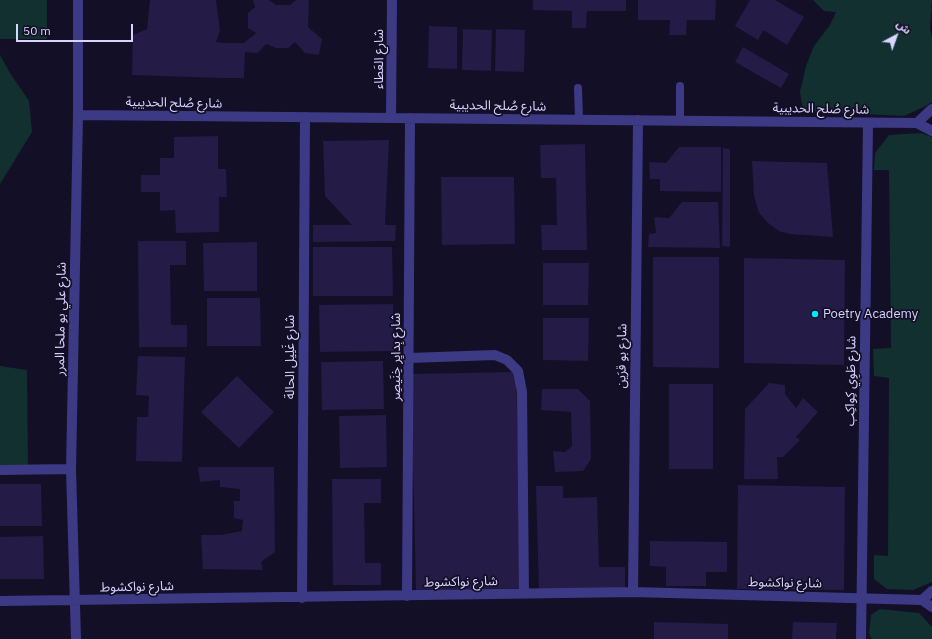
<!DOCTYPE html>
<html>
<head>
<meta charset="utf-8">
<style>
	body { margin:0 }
	#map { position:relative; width:932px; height:639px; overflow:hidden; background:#130f26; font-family:"IBM Plex Sans","Noto Sans Arabic",sans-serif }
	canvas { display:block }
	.north { position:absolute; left:876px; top:16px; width:40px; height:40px; -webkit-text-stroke:3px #130f26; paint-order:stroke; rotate:41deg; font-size:11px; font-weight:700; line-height:16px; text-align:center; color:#d9d4ff }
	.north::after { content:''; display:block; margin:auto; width:14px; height:18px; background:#d9d4ff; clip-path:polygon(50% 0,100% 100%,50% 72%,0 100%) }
	.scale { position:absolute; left:16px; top:24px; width:117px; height:18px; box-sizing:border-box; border:2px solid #d9d4ff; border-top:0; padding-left:5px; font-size:12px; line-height:14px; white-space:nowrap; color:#d9d4ff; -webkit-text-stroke:3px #130f26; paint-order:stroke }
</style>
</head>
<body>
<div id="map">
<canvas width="932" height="639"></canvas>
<div class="north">ش</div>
<div class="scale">50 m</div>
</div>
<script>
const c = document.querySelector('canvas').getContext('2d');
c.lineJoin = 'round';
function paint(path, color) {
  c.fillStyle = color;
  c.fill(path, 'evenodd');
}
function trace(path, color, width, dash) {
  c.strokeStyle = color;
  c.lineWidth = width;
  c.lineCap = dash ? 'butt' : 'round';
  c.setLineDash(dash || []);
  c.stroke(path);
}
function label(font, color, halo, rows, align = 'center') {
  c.font = font + ' "IBM Plex Sans","Noto Sans Arabic",sans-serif';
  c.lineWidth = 3.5;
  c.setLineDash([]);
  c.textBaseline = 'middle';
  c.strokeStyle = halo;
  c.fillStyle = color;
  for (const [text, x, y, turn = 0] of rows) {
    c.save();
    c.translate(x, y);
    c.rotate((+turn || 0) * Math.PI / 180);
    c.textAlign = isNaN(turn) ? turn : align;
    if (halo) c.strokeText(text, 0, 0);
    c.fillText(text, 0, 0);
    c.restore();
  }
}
const green = new Path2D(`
	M0,0h47v39h-47z
	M813,0h119l-2,29 2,8v65l-6,4 -22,10 -101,-5 -3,-19 6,-26 8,-20 16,-21 6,-13 -12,-1z
	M0,55l10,18 19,28 3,31 -32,52z
	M921,133l11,4v445l-19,8 -26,-1 -13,-10v-24l14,1 1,-178 -15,-2 -1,-27 18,-1 -2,-178h-15l1,-17 14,-18z
	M0,366l27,4 1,96h-28z
	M880,609l39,4 13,14v12h-60l-3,-5 2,-19z`);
const building = new Path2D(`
	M150,0h66l4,31 -4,11 9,1h19l12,-10 -8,-5v-15l7,-6 -2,-7h16l7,5h14l6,-5h13l-1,27 14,12 -3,16 -14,-2 -10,-11 -7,6h-12l-10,-4 -8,9 -13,-1 -1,26h-22l-90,-3 1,-40 14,-6z
	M533,0h93v11h-39l-1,17h-14v-17l-39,-1z
	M638,0h78l-1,20h-28l-1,15h-17l1,-15h-32z
	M750,0h25l29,17 -17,28 -24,-15 -5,10 -23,-14z
	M429,26l28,1v42l-29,-1z
	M463,29l29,1 -1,41 -29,-1z
	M496,29l29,1 -1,42 -29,-1z
	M743,47l46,27 -8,14 -46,-26z
	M218,136v33h8l1,28h-8v35l-43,1 -1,-23 -15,1v-19h-19v-17h19v-17h14v-21z
	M389,140l-4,85h11l-1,16 -82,1v-17h39l-27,-29 -2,-55z
	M585,144l2,106h-45l-1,-25h16l-1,-47h-15l-1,-33z
	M679,147h42v45l-61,-1v-12h-10l-1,-17 17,1z
	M723,148l7,1v98l-8,-1z
	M752,161l75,2 6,74 -43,-3 -11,-3 -11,-8 -9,-10 -5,-17z
	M441,177h73l1,67 -73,1z
	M682,202h36l2,46 -72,-1 1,-13 7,-1 -2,-16 15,1z
	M138,241h48v24h-16l1,60h16v22h-48z
	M257,242v49h-53l-1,-48z
	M313,247h79l1,49h-80z
	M653,257h66v111l-66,-1z
	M744,258l101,2 -1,105 -100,-2z
	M543,263h46l-1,42h-45z
	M207,298h53l1,48h-54z
	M393,304l1,47 -74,1 -1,-47z
	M543,318h46l-1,43 -45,-1z
	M138,356l47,1 -3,105 -46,-1 1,-44h11l1,-21 -13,-1z
	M383,361l1,48 -62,1 -1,-48z
	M516,372l5,216 -105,2 -5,-216z
	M237,376l37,36 -35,36 -38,-36z
	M769,383l16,2v9l11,14 7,-10 15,14 -22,25 4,3 -17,17h-6l1,22h-34l1,-70z
	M669,384h44v85h-44z
	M542,389h36l12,12 1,58 -8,12 -28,1 -2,-21 12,1 7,-6 -1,-34 -30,-2z
	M386,415l1,52 -47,1 -1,-52z
	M198,467h76l1,85 -14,10 2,8 -60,-1 -2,-34h20l21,-4 1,-11 -9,-2v-17h6v-12l-20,-2v-7l-20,2z
	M332,479h49v24h-17l1,60h16v22h-48z
	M0,484h41l1,42h-42z
	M738,485l107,2 -1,103 -107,-1z
	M536,486h27v12l34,-1 2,70h26v23l-86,1z
	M43,536l1,43h-44v-42z
	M650,541l77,1v30h-21v14h-40v-19l-16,-1z
	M654,622l74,2v15h-74z
	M793,622l44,1 -1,16h-44z`);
const lane = new Path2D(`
	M680,86v35
	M578,88l1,32`);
const street = new Path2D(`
	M78,115l839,8 15,8
	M391,118l1,-118
	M917,123l15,-14
	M409,358l86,-3 12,5 11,11 4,21 2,202
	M0,470l71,-1
	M633,592l5,-472
	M407,596l3,-478
	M302,598l3,-481
	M922,600l10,-9
	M0,601l633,-9 289,8 10,7
	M76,639l-5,-170 7,-354v-115
	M861,639l7,-516`);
const markers = [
	[815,314,4,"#00e5ff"]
];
const streetNames = [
	["شارع العَطاء",379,59,-90],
	["شارع صُلح الحديبية",174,103,1],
	["شارع صُلح الحديبية",498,106,1],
	["شارع صُلح الحديبية",821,109,1],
	["شارع علي بو ملحا المرر",61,319,-89],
	["شارع بو قرَين",622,356,-89],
	["شارع غَلِيل الحالة",290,357,-90],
	["شارع بِدايِر خِنَيصِر",396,357,-90],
	["شارع طَوِي كِواكِب",851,381,-89],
	["شارع نواكشوط",461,582,-1],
	["شارع نواكشوط",785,583,1],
	["شارع نواكشوط",137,587,-1]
];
const poiNames = [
	["Poetry Academy",823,314]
];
paint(green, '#12302f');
paint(building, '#241b47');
trace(lane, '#3d3a85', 8);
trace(street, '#3d3a85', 10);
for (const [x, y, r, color] of markers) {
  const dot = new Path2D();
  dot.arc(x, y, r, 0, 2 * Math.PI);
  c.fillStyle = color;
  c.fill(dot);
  trace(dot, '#130f26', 1.5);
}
label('13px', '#d9d4ff', '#130f26', streetNames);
label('13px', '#d9d4ff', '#130f26', poiNames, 'left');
</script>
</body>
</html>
